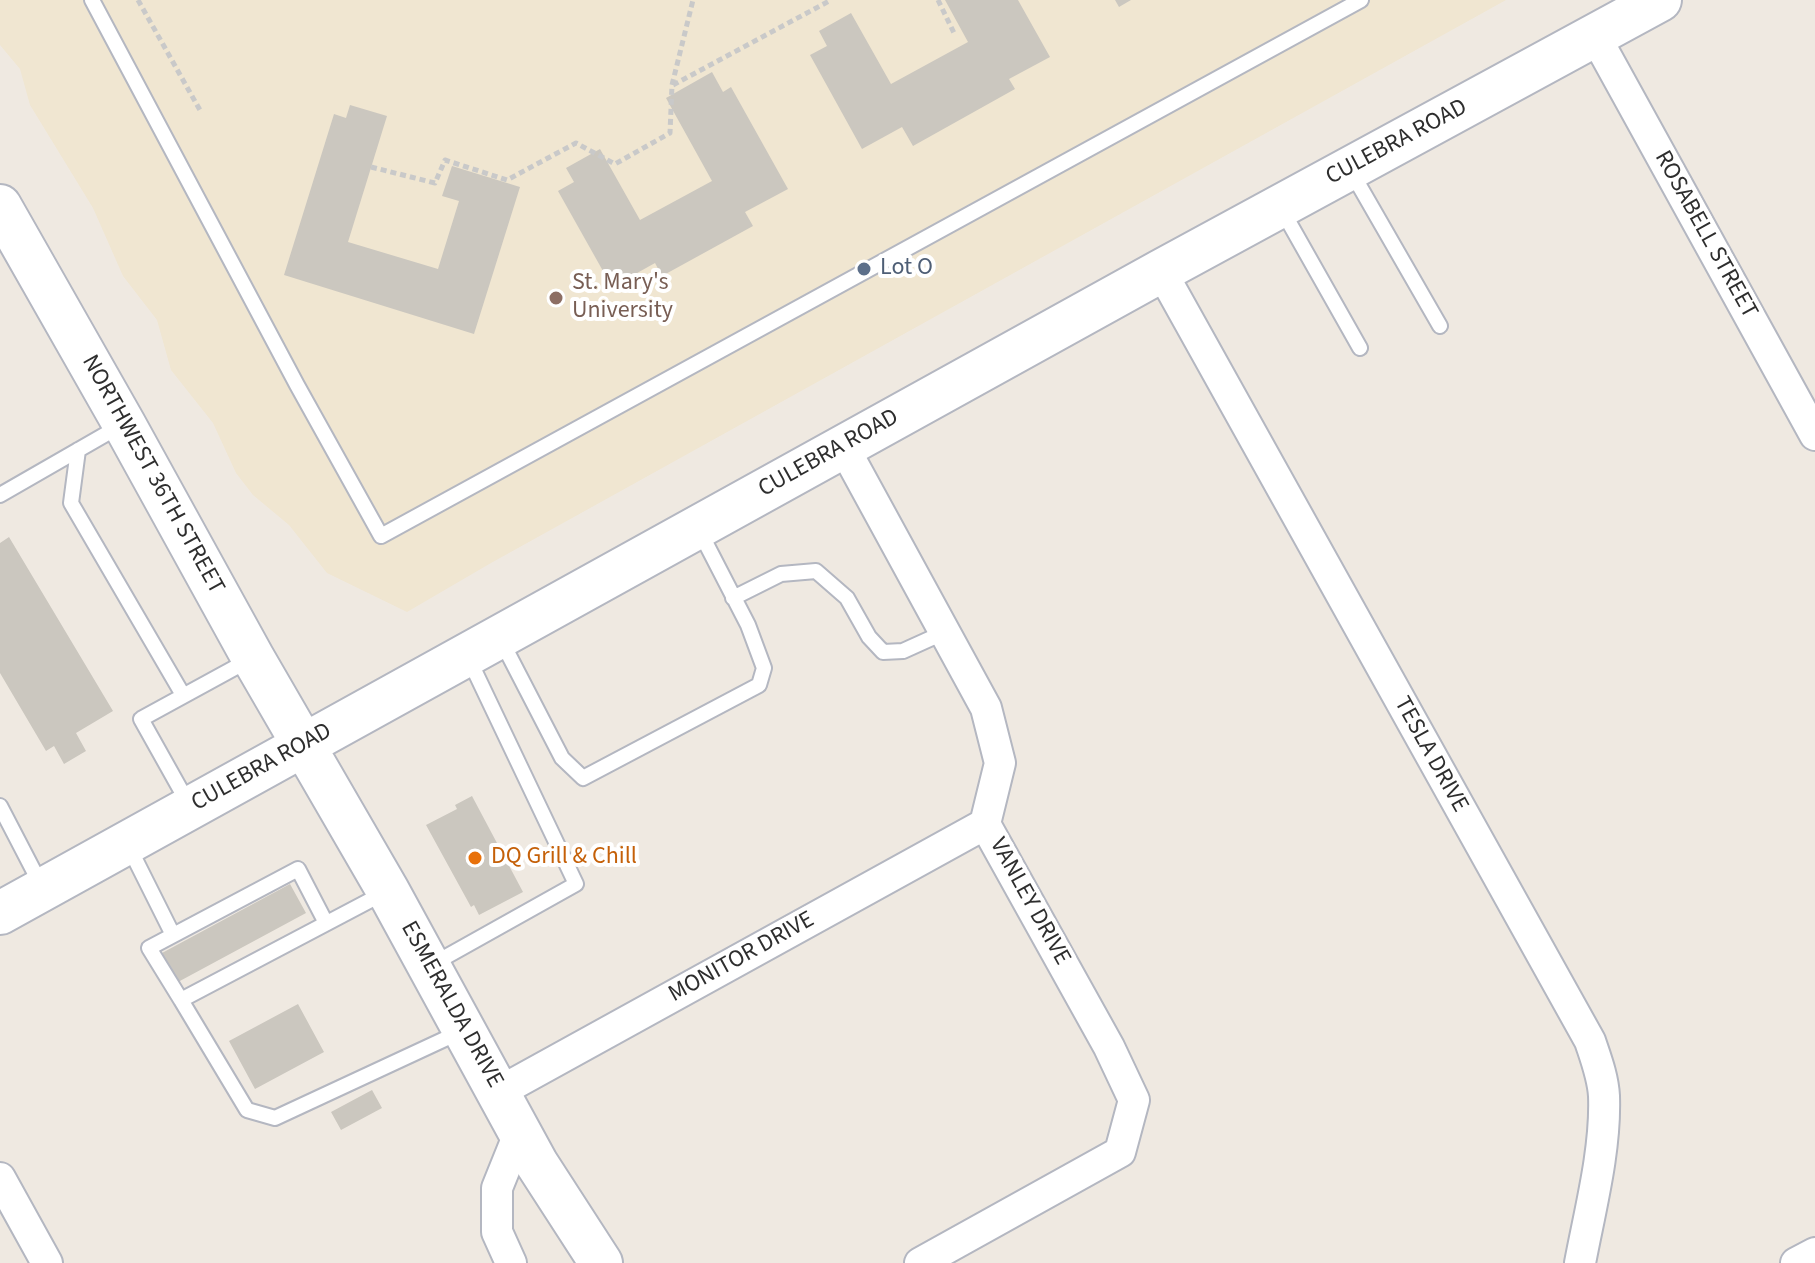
<!DOCTYPE html>
<html>
<head>
<meta charset="utf-8">
<style>
	body { margin:0 }
	canvas { display:block; background:#efe9e1 }
</style>
</head>
<body>
<canvas width="1815" height="1263"></canvas>
<script>
const c = document.querySelector('canvas').getContext('2d');
c.lineJoin = 'round';
function paint(path, color) {
  c.fillStyle = color;
  c.fill(path, 'evenodd');
}
function trace(path, color, width, dash) {
  c.strokeStyle = color;
  c.lineWidth = width;
  c.lineCap = dash ? 'butt' : 'round';
  c.setLineDash(dash || []);
  c.stroke(path);
}
function label(font, color, halo, rows, align = 'center') {
  c.font = font + ' "Source Sans 3",sans-serif';
  c.lineWidth = 8;
  c.setLineDash([]);
  c.textBaseline = 'middle';
  c.strokeStyle = halo;
  c.fillStyle = color;
  for (const [text, x, y, turn = 0] of rows) {
    c.save();
    c.translate(x, y);
    c.rotate((+turn || 0) * Math.PI / 180);
    c.textAlign = isNaN(turn) ? turn : align;
    if (halo) c.strokeText(text, 0, 0);
    c.fillText(text, 0, 0);
    c.restore();
  }
}
const education = new Path2D(`
	M0,0h1506l-1015,563 -84,49 -80,-39 -38,-48 -36,-30 -17,-22 -23,-50 -42,-53 -14,-50 -34,-44 -30,-68 -63,-103 -10,-36 -20,-24z`);
const building = new Path2D(`
	M945,0h73l32,57 -41,22 6,10 -102,57 -11,-19 -40,22 -52,-94 17,-9 -8,-15 32,-18 40,71 77,-42z
	M1115,0h16l-12,7z
	M712,72l11,20 8,-5 57,102 -43,23 8,14 -91,50 -7,-13 -43,24 -54,-96 16,-9 -8,-14 34,-19 40,71 72,-39 -46,-83z
	M350,105l37,11 -39,126 90,27 21,-68 -17,-5 10,-30 68,21 -46,147 -190,-59 50,-161 12,4z
	M9,537l104,174 -37,22 10,18 -22,13 -10,-18 -8,5 -46,-78v-130z
	M472,796l51,96 -44,23 -5,-10 -3,2 -45,-82 31,-16 -2,-4z
	M290,884l16,29 -128,69 -16,-29z
	M298,1004l26,48 -69,37 -26,-48z
	M372,1090l10,18 -41,22 -10,-18z`);
const path = new Path2D(`
	M138,0l63,112
	M938,0l16,33
	M673,85l158,-85
	M371,167l64,16 10,-23 62,20 69,-37 39,21 55,-31 2,-48 21,-85`);
const service = new Path2D(`
	M92,0l205,385 84,151 980,-536
	M1352,173l88,153
	M1282,210l78,138
	M78,450l-7,53 112,192
	M0,495l120,-69
	M733,598l48,-24 35,-3 31,27 22,39 14,15 20,-1 42,-19
	M501,640l61,118 21,20 176,-93 5,-17 -16,-43 -49,-95
	M188,803l-47,-84 108,-59
	M0,806l41,79
	M129,847l44,88
	M384,893l-203,107 66,110 28,8 185,-86
	M433,964l143,-80 -108,-227
	M181,1000l-32,-52 149,-79 28,54`);
const minor = new Path2D(`
	M1595,36l220,399
	M1161,271l429,770c6,18 13,36 14,55 2,54 -14,114 -24,167
	M843,446l143,262 14,55 -15,61 124,223 25,53 -14,52 -200,111
	M499,1092l486,-268
	M0,1178l47,85
	M511,1263l-14,-31v-44l23,-57
	M1796,1263l19,-10`);
const secondary = new Path2D(`
	M0,206l124,218 129,234 135,233 149,273 64,99
	M0,913l1161,-642 499,-271`);
const markers = [
	[864,269,8,"#5c6f8a"],
	[556,298,8,"#8d6e63"],
	[475,858,8,"#e8710a"]
];
const streetNames = [
	["CULEBRA ROAD",1397,143,-28],
	["ROSABELL STREET",1705,235,61],
	["CULEBRA ROAD",829,454,-29],
	["NORTHWEST 36TH STREET",152,475,61],
	["TESLA DRIVE",1430,755,61],
	["CULEBRA ROAD",262,768,-29],
	["VANLEY DRIVE",1029,902,61],
	["MONITOR DRIVE",742,958,-29],
	["ESMERALDA DRIVE",451,1005,61]
];
const serviceNames = [
	["Lot O",880,269]
];
const educationNames = [
	["St. Mary's",572,284],
	["University",572,312]
];
const foodNames = [
	["DQ Grill & Chill",491,858]
];
paint(education, '#f0e6d1');
paint(building, '#cbc7bf');
trace(service, '#b4b7c1', 18);
trace(minor, '#b4b7c1', 34);
trace(secondary, '#b4b7c1', 46);
trace(path, '#c9c9c9', 5, [6, 4]);
trace(service, '#fff', 14);
trace(minor, '#fff', 30);
trace(secondary, '#fff', 42);
for (const [x, y, r, color] of markers) {
  const dot = new Path2D();
  dot.arc(x, y, r, 0, 2 * Math.PI);
  c.fillStyle = color;
  c.fill(dot);
  trace(dot, '#fff', 3);
}
label('24px', '#2e2e2e', '#fff', streetNames);
label('24px', '#4e5e75', '#fff', serviceNames, 'left');
label('24px', '#785e54', '#fff', educationNames, 'left');
label('24px', '#c56008', '#fff', foodNames, 'left');
</script>
</body>
</html>
